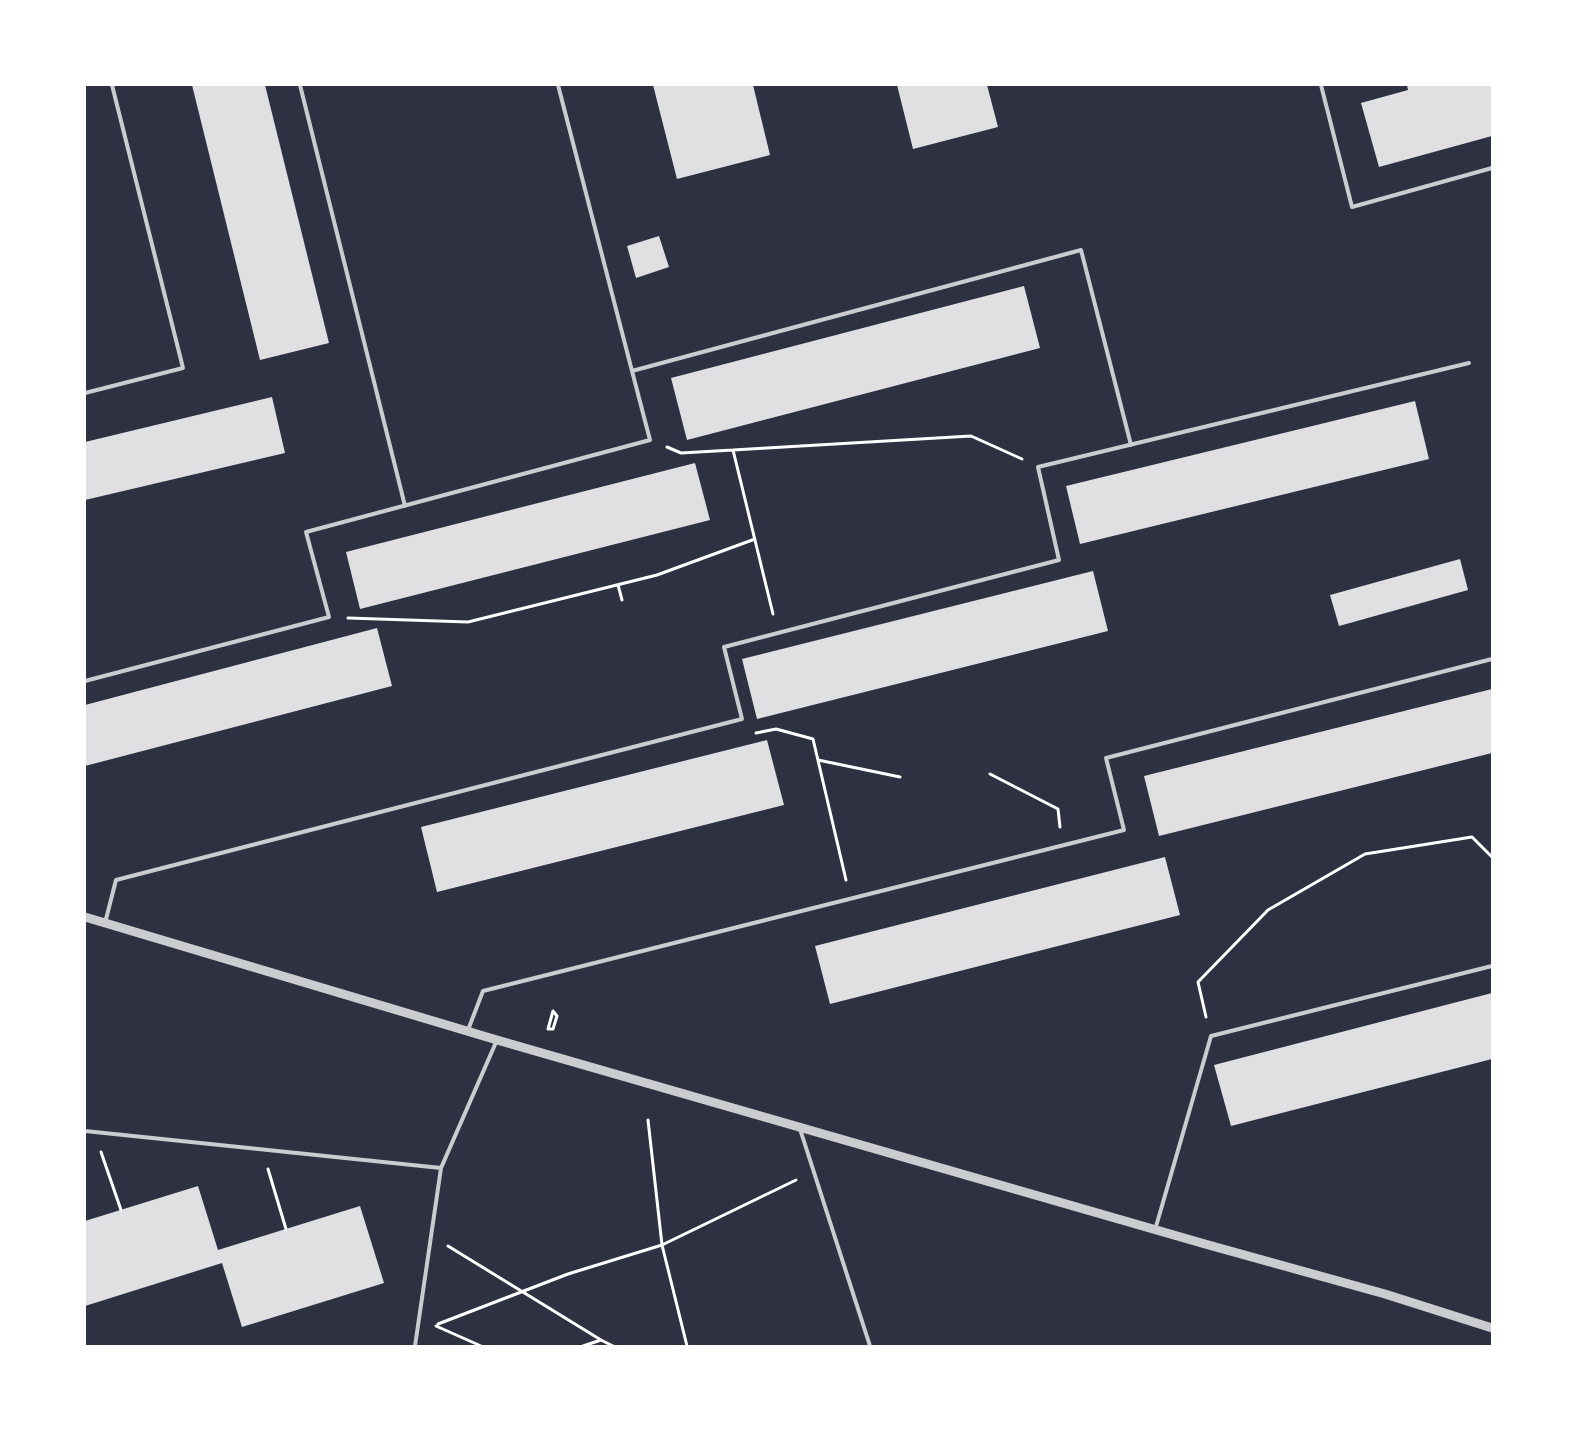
<!DOCTYPE html>
<html>
<head>
<meta charset="utf-8">
<style>
	body { margin:0 }
	#map { position:relative; width:1577px; height:1431px; overflow:hidden; background:#2d3142; font-family:"Alegreya Sans",sans-serif }
	canvas { display:block }
	.frame { position:absolute; inset:0; border:86px solid #fff; pointer-events:none }
</style>
</head>
<body>
<div id="map">
<canvas width="1577" height="1431"></canvas>
<div class="frame"></div>
</div>
<script>
const c = document.querySelector('canvas').getContext('2d');
c.lineJoin = 'round';
function paint(path, color) {
  c.fillStyle = color;
  c.fill(path, 'evenodd');
}
function trace(path, color, width, dash) {
  c.strokeStyle = color;
  c.lineWidth = width;
  c.lineCap = dash ? 'butt' : 'round';
  c.setLineDash(dash || []);
  c.stroke(path);
}
const building = new Path2D(`
	M192,85h73l64,258 -69,17z
	M653,85h100l17,70 -93,24z
	M897,85h90l11,42 -85,22z
	M1407,85h85v51l-113,31 -18,-64 47,-13z
	M659,236l10,31 -33,11 -9,-32z
	M1024,286l16,62 -353,92 -16,-62z
	M272,397l13,56 -200,47v-58z
	M1415,401l14,58 -349,85 -14,-58z
	M695,463l15,57 -350,89 -14,-57z
	M1460,559l8,31 -129,36 -9,-31z
	M1093,571l15,60 -351,88 -15,-60z
	M377,628l15,58 -307,80v-61z
	M1492,689v64l-333,83 -15,-60z
	M767,740l17,65 -347,87 -16,-65z
	M1165,857l15,58 -350,89 -15,-58z
	M1492,993v66l-261,67 -17,-61z
	M198,1186l20,64 142,-44 24,77 -142,44 -20,-64 -137,43v-85z`);
const path = new Path2D(`
	M667,447l14,6 52,-3
	M618,585l4,15
	M773,614l-40,-164 238,-14 51,23
	M348,618l120,4 189,-47 98,-36
	M756,733l20,-4 37,10 33,141
	M818,760l82,17
	M990,774l68,35 2,18
	M1206,1017l-8,-35 70,-72 97,-56 107,-17 20,20
	M548,1029h5l4,-13 -4,-5
	M548,1029l5,-18
	M648,1120l14,125 25,101
	M101,1152l20,58
	M268,1169l18,60
	M448,1246l153,94
	M438,1324l130,-50 94,-29 134,-65
	M436,1326l45,20
	M583,1346l18,-6 12,6`);
const service = new Path2D(`
	M300,85l105,421
	M558,85l74,286
	M1321,85l31,122 140,-39
	M85,393l98,-25 -71,-283
	M85,681l244,-64 -23,-85 344,-92 -18,-69 449,-121 50,195
	M105,923l11,-43 626,-161 -18,-72 335,-87 -21,-93 431,-104
	M468,1030l15,-39 641,-161 -18,-72 386,-99
	M800,1129l70,217
	M85,1131l356,37
	M1155,1230l56,-194 281,-70
	M415,1346l26,-178 56,-128`);
const tertiary = new Path2D(`
	M85,917l412,123 708,204 180,50 107,34`);
paint(building, '#e0e0e3');
trace(path, '#fff', 3);
trace(service, '#caccd0', 4);
trace(tertiary, '#caccd0', 9);
</script>
</body>
</html>
